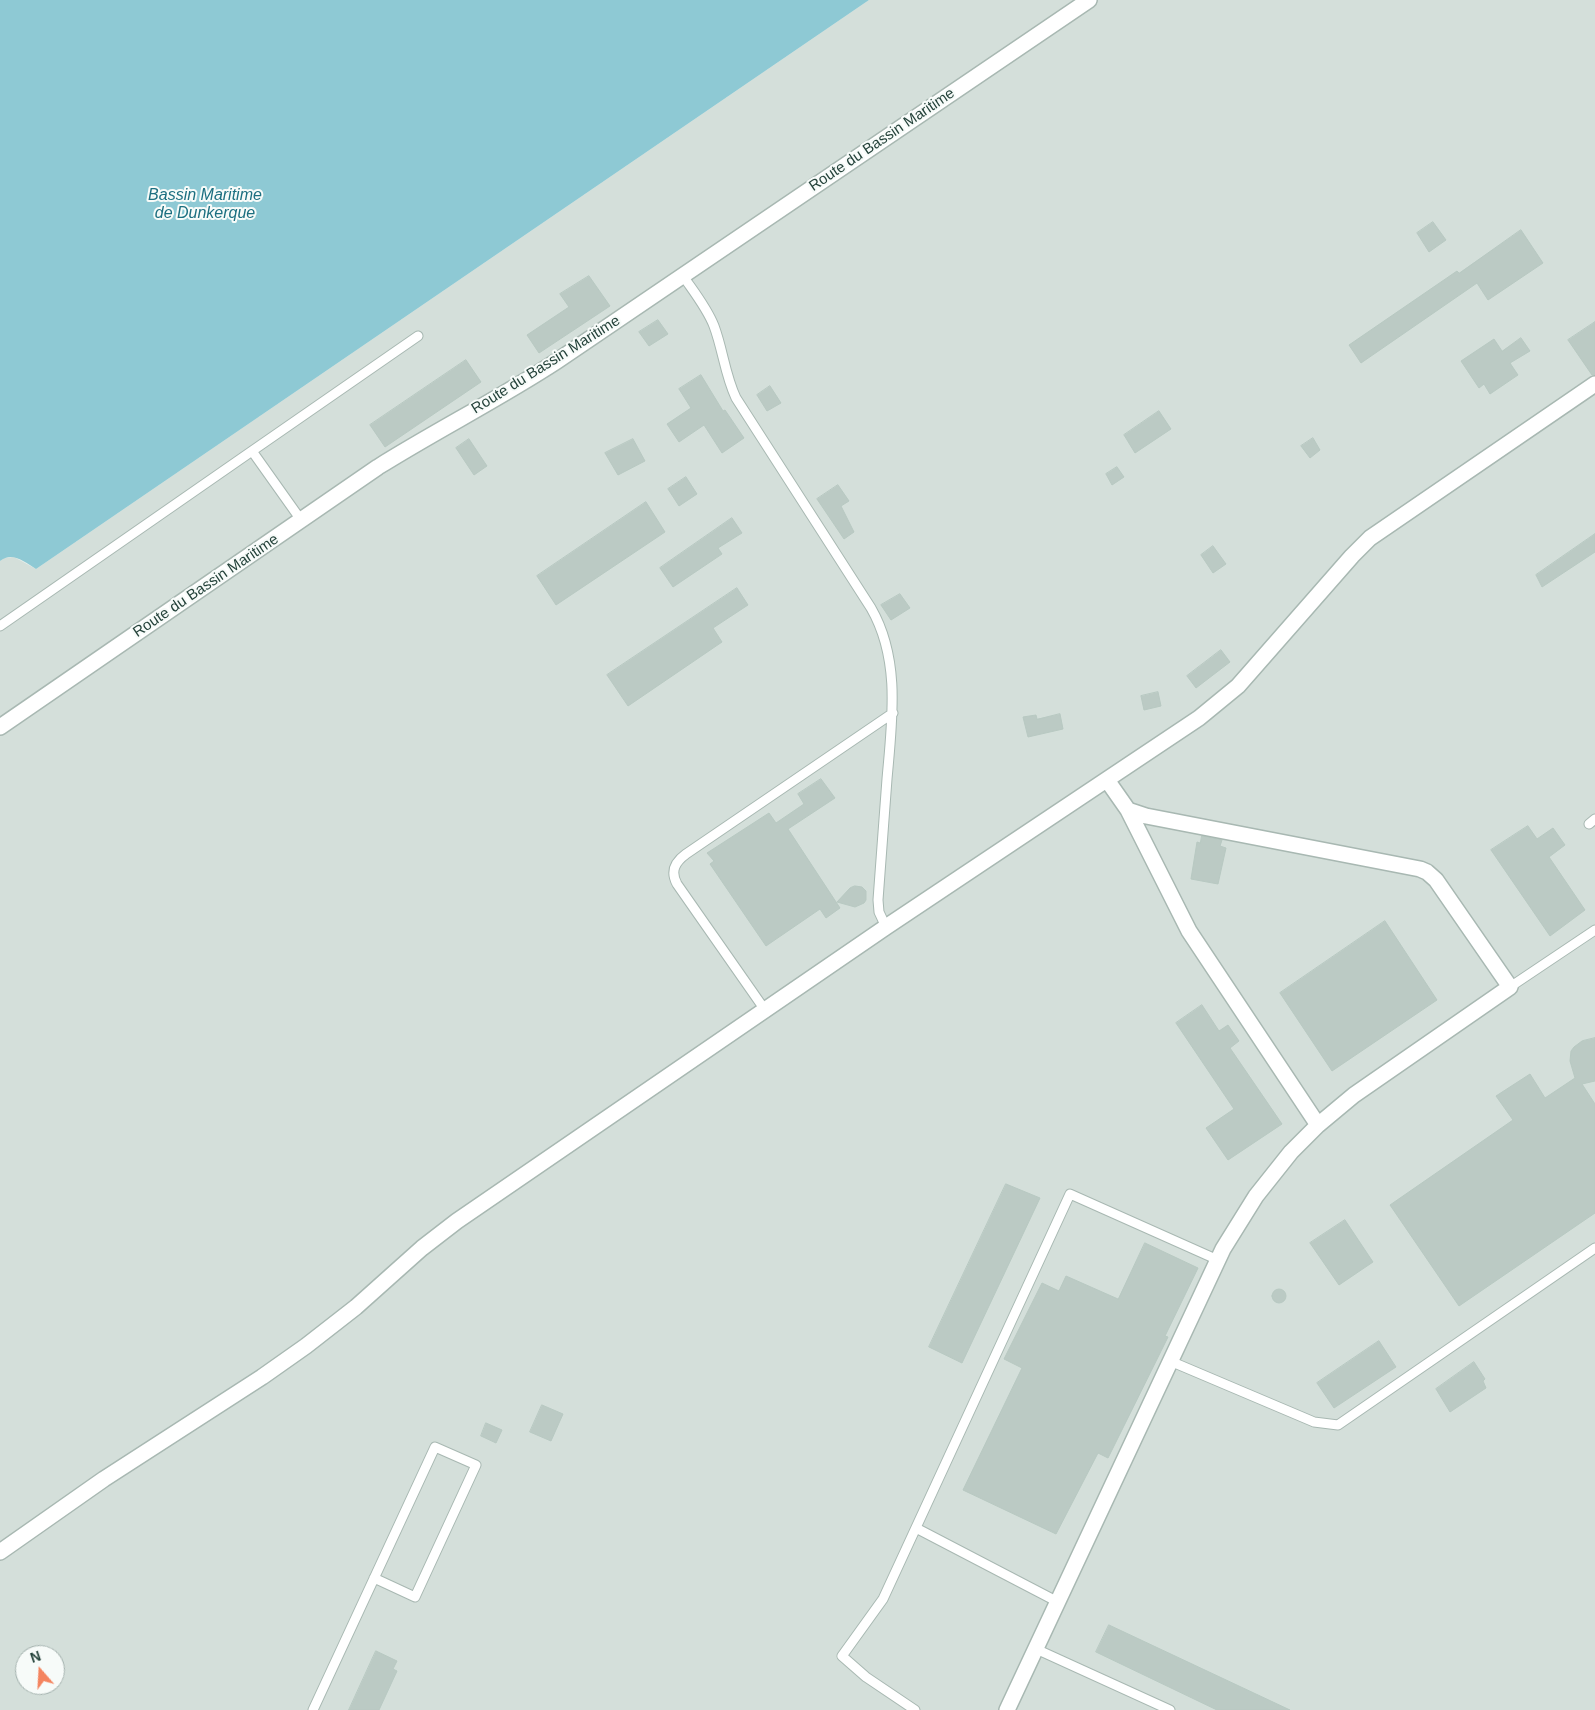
<!DOCTYPE html>
<html>
<head>
<meta charset="utf-8">
<style>
	body { margin:0 }
	#map { position:relative; width:1595px; height:1710px; overflow:hidden; background:#e6efeb; font-family:Arial,sans-serif }
	canvas { display:block }
	.north { position:absolute; left:15px; top:1645px; width:50px; height:50px; box-sizing:border-box; background:#f7fbf9; border:1px solid #a3b1ad; border-radius:50%; rotate:341deg; font-size:14px; font-weight:700; line-height:20px; text-align:center; color:#24423a }
	.north::after { content:''; display:block; margin:auto; width:18px; height:22px; background:#f4845f; clip-path:polygon(50% 0,100% 100%,50% 72%,0 100%) }
</style>
</head>
<body>
<div id="map">
<canvas width="1595" height="1710"></canvas>
<div class="north">N</div>
</div>
<script>
const c = document.querySelector('canvas').getContext('2d');
c.lineJoin = 'round';
function paint(path, color) {
  c.fillStyle = color;
  c.fill(path, 'evenodd');
}
function trace(path, color, width, dash) {
  c.strokeStyle = color;
  c.lineWidth = width;
  c.lineCap = dash ? 'butt' : 'round';
  c.setLineDash(dash || []);
  c.stroke(path);
}
function label(font, color, halo, rows, align = 'center') {
  c.font = font + ' Arial,sans-serif';
  c.lineWidth = 4;
  c.setLineDash([]);
  c.textBaseline = 'middle';
  c.strokeStyle = halo;
  c.fillStyle = color;
  for (const [text, x, y, turn = 0] of rows) {
    c.save();
    c.translate(x, y);
    c.rotate((+turn || 0) * Math.PI / 180);
    c.textAlign = isNaN(turn) ? turn : align;
    if (halo) c.strokeText(text, 0, 0);
    c.fillText(text, 0, 0);
    c.restore();
  }
}
const built = new Path2D(`
	M869,0h726v1710h-1595v-1149l4,-3 10,-1 22,12zM25,1655h30v30h-30z`);
const water = new Path2D(`
	M0,0h869l-833,569c-11,-7 -24,-18 -36,-8z`);
const building = new Path2D(`
	M1433,222l13,18 -17,12 -12,-19z
	M1521,230l22,33 -55,37 -11,-17 -116,80 -12,-18 108,-74 2,2z
	M589,276l21,30 -71,47 -12,-18 42,-28 -9,-13z
	M658,320l10,14 -19,12 -10,-14z
	M1595,322v53h-3l-24,-35z
	M1521,338l9,13 -20,12 8,12 -28,19 -6,-10 -5,4 -18,-27 33,-22 8,12z
	M466,360l15,22 -96,65 -15,-22z
	M701,375l22,36 2,-1 19,28 -22,15 -18,-28 -25,17 -12,-18 24,-16 -12,-19z
	M770,386l11,17 -14,8 -10,-16z
	M1159,411l12,18 -36,24 -11,-18z
	M1313,438l7,12 -10,8 -9,-12z
	M469,439l18,27 -13,9 -18,-27z
	M633,439l12,22 -27,14 -13,-22z
	M1117,467l7,10 -12,8 -6,-11z
	M686,477l11,17 -18,12 -11,-17z
	M838,485l11,16 -8,5 13,26 -10,7 -27,-40z
	M646,502l19,30 -109,73 -19,-29z
	M732,518l10,15 -24,15 4,6 -49,33 -13,-19z
	M1595,534v18l-53,35 -6,-12z
	M1213,546l13,18 -13,9 -12,-18z
	M737,588l11,17 -35,23 9,14 -94,64 -21,-31z
	M900,594l10,14 -19,12 -10,-15z
	M1221,650l9,12 -34,26 -9,-12z
	M1158,692l3,14 -17,4 -3,-14z
	M1060,714l3,15 -35,8 -5,-20 13,-2 1,4z
	M821,779l14,19 -47,31 52,79 -14,10 -6,-9 -54,37 -56,-82 4,-3 -7,-8 62,-40 7,10 28,-19 -6,-10z
	M1528,826l9,13 16,-11 12,17 -16,12 36,53 -35,26 -59,-86z
	M1202,836l20,4 -2,6 6,2 -8,36 -27,-5 6,-37 3,1z
	M855,886l7,1 4,4v9l-2,3 -9,4 -18,-5 13,-14z
	M1385,921l52,79 -105,71 -52,-78z
	M1202,1005l17,26 9,-6 11,16 -9,7 52,76 -54,36 -22,-32 28,-19 -58,-86z
	M1595,1038v43l-13,3 13,20v109l-136,93 -69,-101 123,-85 -17,-24 34,-22 15,24 30,-20 -5,-17 1,-10 3,-4 8,-6z
	M1006,1184l34,14 -78,165 -33,-16z
	M1345,1220l28,42 -34,23 -29,-42z
	M1145,1243l53,25 -33,68 3,1 -60,121 -10,-5 -42,81 -93,-44 59,-122 -18,-9 38,-76 17,8 7,-15 52,23z
	M1272 1296a7 7 0 1 1 14 0a7 7 0 1 1-14 0Z
	M1379,1341l17,26 -62,41 -17,-25z
	M1474,1362l11,17 -2,2 3,7 -36,24 -14,-23z
	M542,1405l21,9 -12,27 -21,-9z
	M486,1423l16,7 -6,13 -15,-7z
	M1109,1625l181,85h-73l-121,-58z
	M376,1651l21,10 -4,8 4,2 -18,39h-30z`);
const lane = new Path2D(`
	M683,276c11,16 24,32 31,50 9,24 11,49 22,72l135,210c30,52 21,113 16,171 -3,40 -6,80 -9,121l1,12 7,15
	M301,520l-49,-69 166,-115
	M0,626l252,-175
	M1589,824l6,-5
	M1510,987l85,-57
	M765,1010l-88,-126c-7,-13 -2,-22 9,-30l207,-141
	M1170,1361l144,61 24,3 257,-177
	M916,1528l142,74
	M1036,1649l134,61
	M313,1710l122,-263 41,18 -61,132 -41,-19
	M915,1710l-49,-33 -24,-21 41,-57 187,-405 148,66`);
const street = new Path2D(`
	M0,727l378,-260c59,-37 121,-68 179,-106l532,-361
	M1107,780l21,30 61,121 129,194
	M0,1552l104,-73 158,-102 44,-31 50,-39 66,-59 35,-27 429,-294 313,-209 39,-32 114,-130 18,-18 225,-154
	M1007,1710l216,-461 33,-53 35,-44 27,-27 36,-30 156,-108 -74,-107 -9,-8 -7,-3 -274,-53 -18,-6`);
const streetNames = [
	["Route du Bassin Maritime",882,140,-34],
	["Route du Bassin Maritime",546,365,-32],
	["Route du Bassin Maritime",206,586,-34]
];
const waterNames = [
	["Bassin Maritime",205,196],
	["de Dunkerque",205,214]
];
paint(built, '#d4dfda');
paint(water, '#8ec9d4');
paint(building, '#bbcac4');
trace(building, '#b8c9c2', 1);
trace(lane, '#a8b8b2', 11);
trace(street, '#a8b8b2', 18);
trace(lane, '#fff', 9);
trace(street, '#fff', 15);
label('15px', '#24423a', '#f7fbf9', streetNames);
label('italic 16px', '#1c6f80', '#f7fbf9', waterNames);
</script>
</body>
</html>
